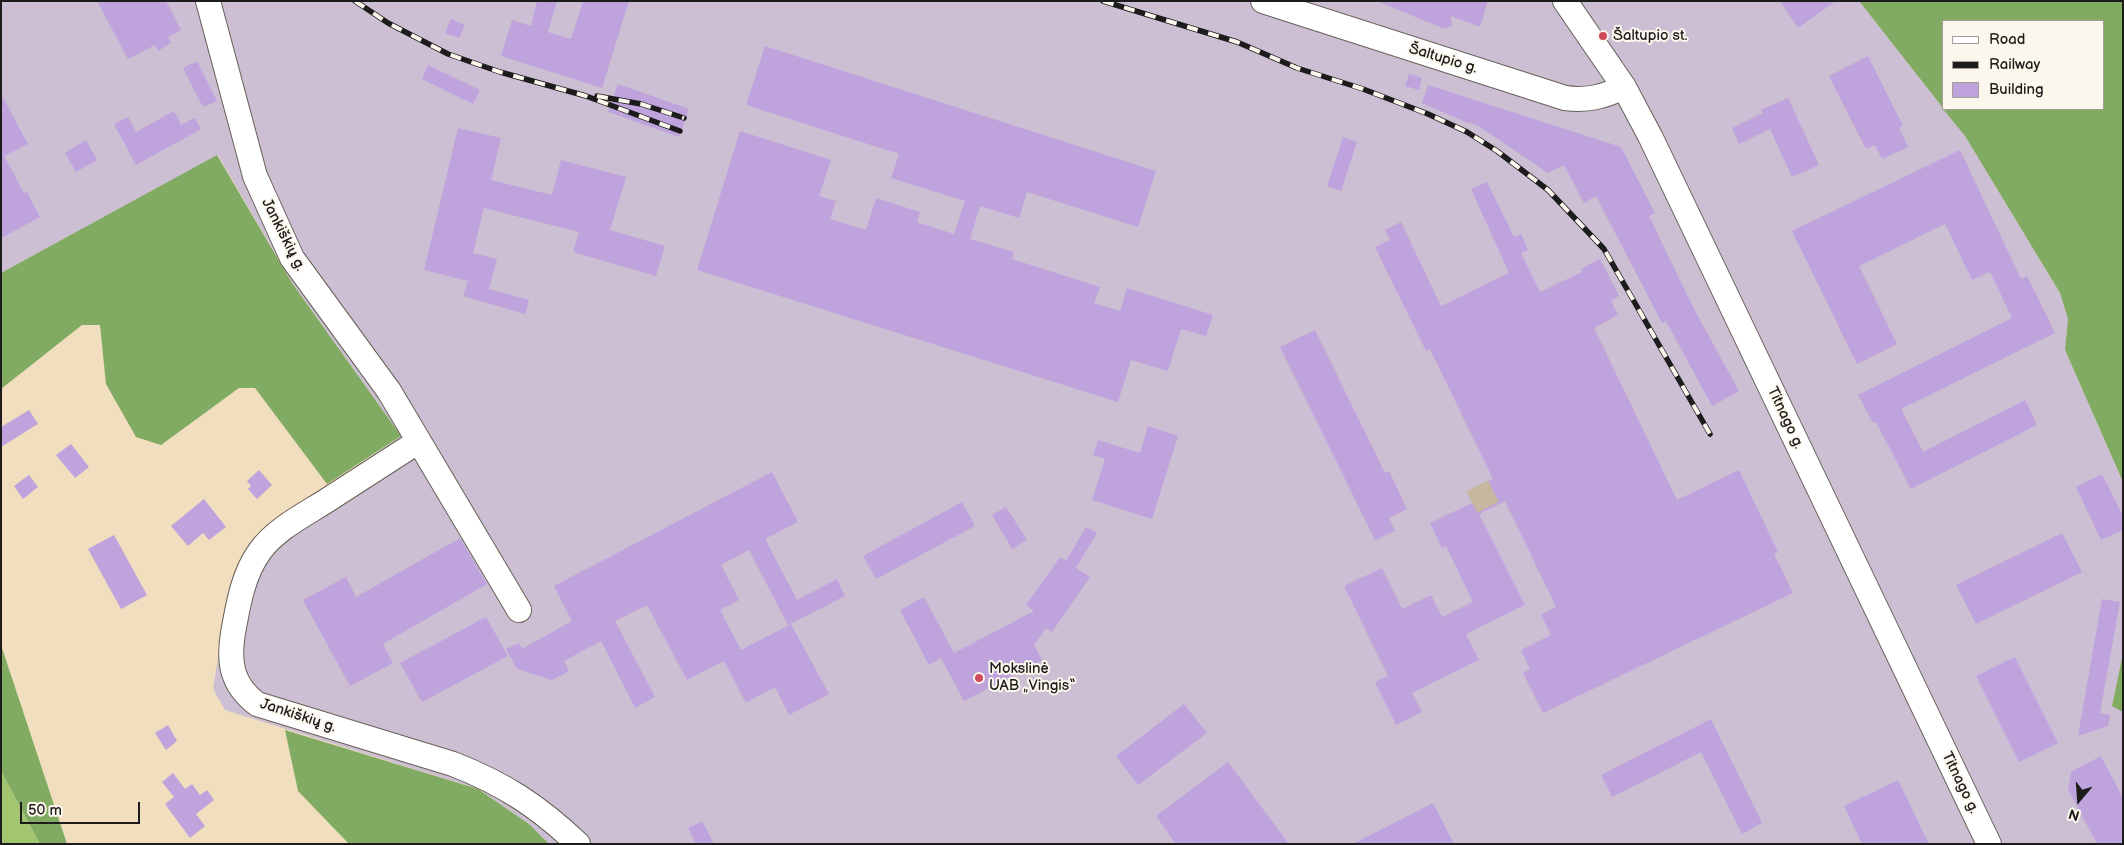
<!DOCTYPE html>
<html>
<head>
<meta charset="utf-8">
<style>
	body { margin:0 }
	#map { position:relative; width:2124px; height:845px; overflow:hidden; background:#f1debf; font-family:"Balsamiq Sans",sans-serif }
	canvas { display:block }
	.frame { position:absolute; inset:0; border:2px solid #1c1c1c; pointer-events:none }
	.legend { position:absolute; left:1942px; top:20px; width:162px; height:90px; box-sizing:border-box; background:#fbf7ec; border:1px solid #a29f99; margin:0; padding:6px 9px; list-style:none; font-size:15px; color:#1c1c1c }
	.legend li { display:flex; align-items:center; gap:10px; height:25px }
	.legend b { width:25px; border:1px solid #a29f99 }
	.north { position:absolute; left:2054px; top:775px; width:50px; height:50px; -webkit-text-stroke:4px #fbf7ec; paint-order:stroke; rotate:198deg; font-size:14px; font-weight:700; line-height:20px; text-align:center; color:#1c1c1c }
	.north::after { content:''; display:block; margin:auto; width:18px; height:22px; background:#1c1c1c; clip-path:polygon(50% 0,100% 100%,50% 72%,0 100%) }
	.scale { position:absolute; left:20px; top:802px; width:120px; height:22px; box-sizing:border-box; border:2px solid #1c1c1c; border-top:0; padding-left:6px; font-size:15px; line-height:18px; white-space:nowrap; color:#1c1c1c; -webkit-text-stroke:4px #fbf7ec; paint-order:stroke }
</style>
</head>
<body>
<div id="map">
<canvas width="2124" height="845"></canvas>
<div class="frame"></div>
<ul class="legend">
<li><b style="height:6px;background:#fff"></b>Road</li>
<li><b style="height:6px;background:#1c1c1c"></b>Railway</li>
<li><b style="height:14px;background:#bea3dd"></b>Building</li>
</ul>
<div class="north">N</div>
<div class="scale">50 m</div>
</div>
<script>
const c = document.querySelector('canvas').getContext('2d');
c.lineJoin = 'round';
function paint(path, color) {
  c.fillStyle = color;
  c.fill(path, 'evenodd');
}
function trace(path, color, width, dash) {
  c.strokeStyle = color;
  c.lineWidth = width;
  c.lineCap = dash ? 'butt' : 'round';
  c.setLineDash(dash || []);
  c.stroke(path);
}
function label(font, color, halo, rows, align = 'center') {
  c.font = font + ' "Balsamiq Sans",sans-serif';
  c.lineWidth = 4;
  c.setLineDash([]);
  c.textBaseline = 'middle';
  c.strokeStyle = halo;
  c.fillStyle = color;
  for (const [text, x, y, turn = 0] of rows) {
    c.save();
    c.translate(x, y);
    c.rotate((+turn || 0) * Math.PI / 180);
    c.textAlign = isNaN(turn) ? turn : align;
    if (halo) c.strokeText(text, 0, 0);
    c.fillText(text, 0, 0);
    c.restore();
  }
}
const industrial = new Path2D(`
	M1,1h1858l106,135 95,157 8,26 -3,31 58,132v171l-11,53 11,5v133h-1574l-20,-20 -51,-35 -253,-79 -12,-21 10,-61 49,-104 129,-88 -109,-153 -74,-128 -217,118z`);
const green = new Path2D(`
	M1,771l39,73h-39z`);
const forest = new Path2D(`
	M1859,1h264v481l-58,-132 3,-31 -8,-26 -95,-157 -22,-27h160v-88h-160v87z
	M217,155l75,128 109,153 -74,48 -72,-96h-16l-78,57 -25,-8 -30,-53 -6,-59h-18l-81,64v-116z
	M1,645l66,199h-27l-39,-73z
	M2123,653v58h-2l-9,-5z
	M285,730l193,59 51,35 20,20h-200l-51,-53z`);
const building = new Path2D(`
	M97,1h69l15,29 -13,7 3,6 -13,8 -3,-6 -27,14z
	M537,1h20l-9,31 23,7 12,-38h46l-27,87 -101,-32 11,-36 19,6z
	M1377,1h111l-8,26 -29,-11 1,11 -10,1z
	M1780,1h56l-38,27z
	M451,19l14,6 -6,13 -14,-5z
	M765,46l391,125 -18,56 -111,-35 -8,26 -39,-12 -10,33 44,13 -2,7 88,28 -6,16 26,8 7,-23 86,27 -7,21 -25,-7 -13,42 -37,-11 -13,42 -421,-132 43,-139 91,29 -12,36 17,5 -6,18 36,11 10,-32 44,14 -3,10 37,12 11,-33 -74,-23 8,-24 -153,-49z
	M1868,56l35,70 -4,2 9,19 -26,12 -7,-14 -9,4 -37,-73z
	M197,61l20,40 -14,6 -20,-39z
	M428,65l52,25 -7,14 -51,-25z
	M1409,74l13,4 -3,12 -14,-4z
	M618,84l71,25 -10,28 -71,-25z
	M1428,85l193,62 34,66 -6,3 44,91 46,84 -27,15 -46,-85 -4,2 -66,-127 -12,7 -20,-38 -16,8 -71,-48 -12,-3 -43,-19z
	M1,94l27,50 -24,12 20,37 3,-1 13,25 -39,21z
	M1788,98l31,67 -27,12 -22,-48 -31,15 -7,-16 31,-15 -2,-3z
	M174,111l7,14 14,-7 6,11 -65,36 -22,-41 14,-7 8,15z
	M458,128l43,10 -10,42 61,15 9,-35 65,17 -16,53 55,16 -9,30 -83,-24 6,-20 -95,-24 -11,45 24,6 -8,30 40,11 -4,14 -62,-18 5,-15 -44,-11z
	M1343,137l14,5 -16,49 -14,-5z
	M86,140l11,20 -21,12 -11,-19z
	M1960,150l61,129 6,-3 28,57 -154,76 22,43 102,-52 12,25 -126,64 -35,-67 -3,1 -15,-28 154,-77 -22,-46 -18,8 -27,-56 -86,42 38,78 -40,20 -65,-133z
	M1487,182l27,55 7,-3 7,16 -7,3 19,39 42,-20 -1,-3 19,-10 19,37 -8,5 7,14 -24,13 83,172 62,-30 39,82 -4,2 19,39 -250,120 -20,-40 7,-4 -9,-19 30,-15 -10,-20 15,-8 -51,-106 -26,13 46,91 -59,29 13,26 -67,33 10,19 -26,13 -21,-43 13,-6 -44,-90 38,-18 20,41 29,-14 11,22 31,-15 -27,-56 -4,2 -12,-25 44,-21 -6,-11 25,-12 -63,-130 -4,2 -51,-104 15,-7 -5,-10 16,-8 40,84 68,-33 -38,-84z
	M1315,330l70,143 4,-2 18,38 -18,9 6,13 -20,9 -95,-193z
	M29,410l9,14 -37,23v-20z
	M1148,426l30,10 -26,83 -60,-19 13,-41 -12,-4 5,-15 42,13z
	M71,444l18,23 -14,11 -19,-23z
	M259,470l13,15 -15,14 -9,-10 3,-3 -4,-5z
	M772,472l26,50 -33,17 32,61 40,-21 8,17 -57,29 -39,-75 -28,15 18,35 -19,10 21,40 50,-26 38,70 -40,21 -14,-28 -29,16 -22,-42 -37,19 -40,-75 -32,16 40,76 -20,11 -34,-67 -37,20 5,10 -17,9 -35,-11 -11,-20 13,-6 3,6 50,-28 -18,-35z
	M2102,474l21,42v14l-22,10 -25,-53z
	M29,475l9,12 -15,12 -9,-13z
	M204,499l22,28 -17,13 -6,-7 -15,13 -17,-20z
	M962,502l13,24 -99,53 -13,-23z
	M1006,507l21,33 -15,9 -20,-34z
	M1086,527l11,6 -21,35 14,9 -38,55 -6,-4 -12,17 8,15 -78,41 -23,-43 -12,7 -29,-55 24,-13 30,56 80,-42 -8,-6 34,-48 6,4z
	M2062,533l20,39 -106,52 -20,-39z
	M114,535l33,60 -26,14 -33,-60z
	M460,538l27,46 -104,60 10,19 -43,23 -47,-86 43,-23 10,20z
	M2102,599l18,3 -20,111 10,2 -2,11 -30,10z
	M486,617l22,39 -86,46 -22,-39z
	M2015,657l43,86 -39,19 -43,-86z
	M1184,704l23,29 -69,52 -22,-29z
	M1711,719l51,104 -20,11 -41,-82 -89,45 -11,-22z
	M168,725l9,16 -11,9 -11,-17z
	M2101,756l22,42v46h-26l-29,-55 3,-17z
	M1228,762l61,82h-113l-20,-28z
	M173,773l12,16 7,-5 8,11 7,-5 7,10 -18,14 9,12 -15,12 -25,-34 9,-7 -12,-15z
	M1898,780l31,64h-67l-18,-38z
	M1433,803l21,41h-101z
	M702,821l12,23h-18l-8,-16z`);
const minorTunnel = new Path2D(`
	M1477,486l12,23`);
const minor = new Path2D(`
	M208,1l47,175 37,82 97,133 130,219
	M1263,1l302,97c22,3 38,-1 59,-11
	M1565,1l59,86 27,51 338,706
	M419,441c-31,20 -62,40 -93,60 -22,14 -50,28 -66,50 -17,23 -22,54 -27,82 -5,30 -1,52 24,71l196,60c51,20 85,42 125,80`);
const rail = new Path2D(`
	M355,1l33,22 60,31 52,18 86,24 94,35
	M1103,1l134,41 60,26 66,21 65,25 39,18 30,19 51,39 56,59 106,185
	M597,96l44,8 43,14`);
const markers = [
	[1603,36,5,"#d1495b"],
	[979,678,5,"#d1495b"]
];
const poiNames = [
	["Šaltupio st.",1613,36],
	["Mokslinė",989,669],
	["UAB „Vingis“",989,686]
];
const streetNames = [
	["Šaltupio g.",1443,59,17],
	["Jankiškių g.",283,235,63],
	["Titnago g.",1785,418,65],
	["Jankiškių g.",298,716,18],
	["Titnago g.",1960,783,64]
];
paint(industrial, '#ccbfd4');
paint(green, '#a2c670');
paint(forest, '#81ab62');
paint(building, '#bea3dd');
trace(minorTunnel, '#c6b79e', 24, [24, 12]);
trace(minor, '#676055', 26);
trace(minor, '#fff', 24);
trace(rail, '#1c1c1c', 5.5);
trace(rail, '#fbf7ec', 4, [11]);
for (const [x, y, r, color] of markers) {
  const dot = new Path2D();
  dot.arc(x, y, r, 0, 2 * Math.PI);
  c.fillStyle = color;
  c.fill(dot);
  trace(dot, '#fbf7ec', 2);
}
label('15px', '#1c1c1c', '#fbf7ec', poiNames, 'left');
label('15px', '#1c1c1c', '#fbf7ec', streetNames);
</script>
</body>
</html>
